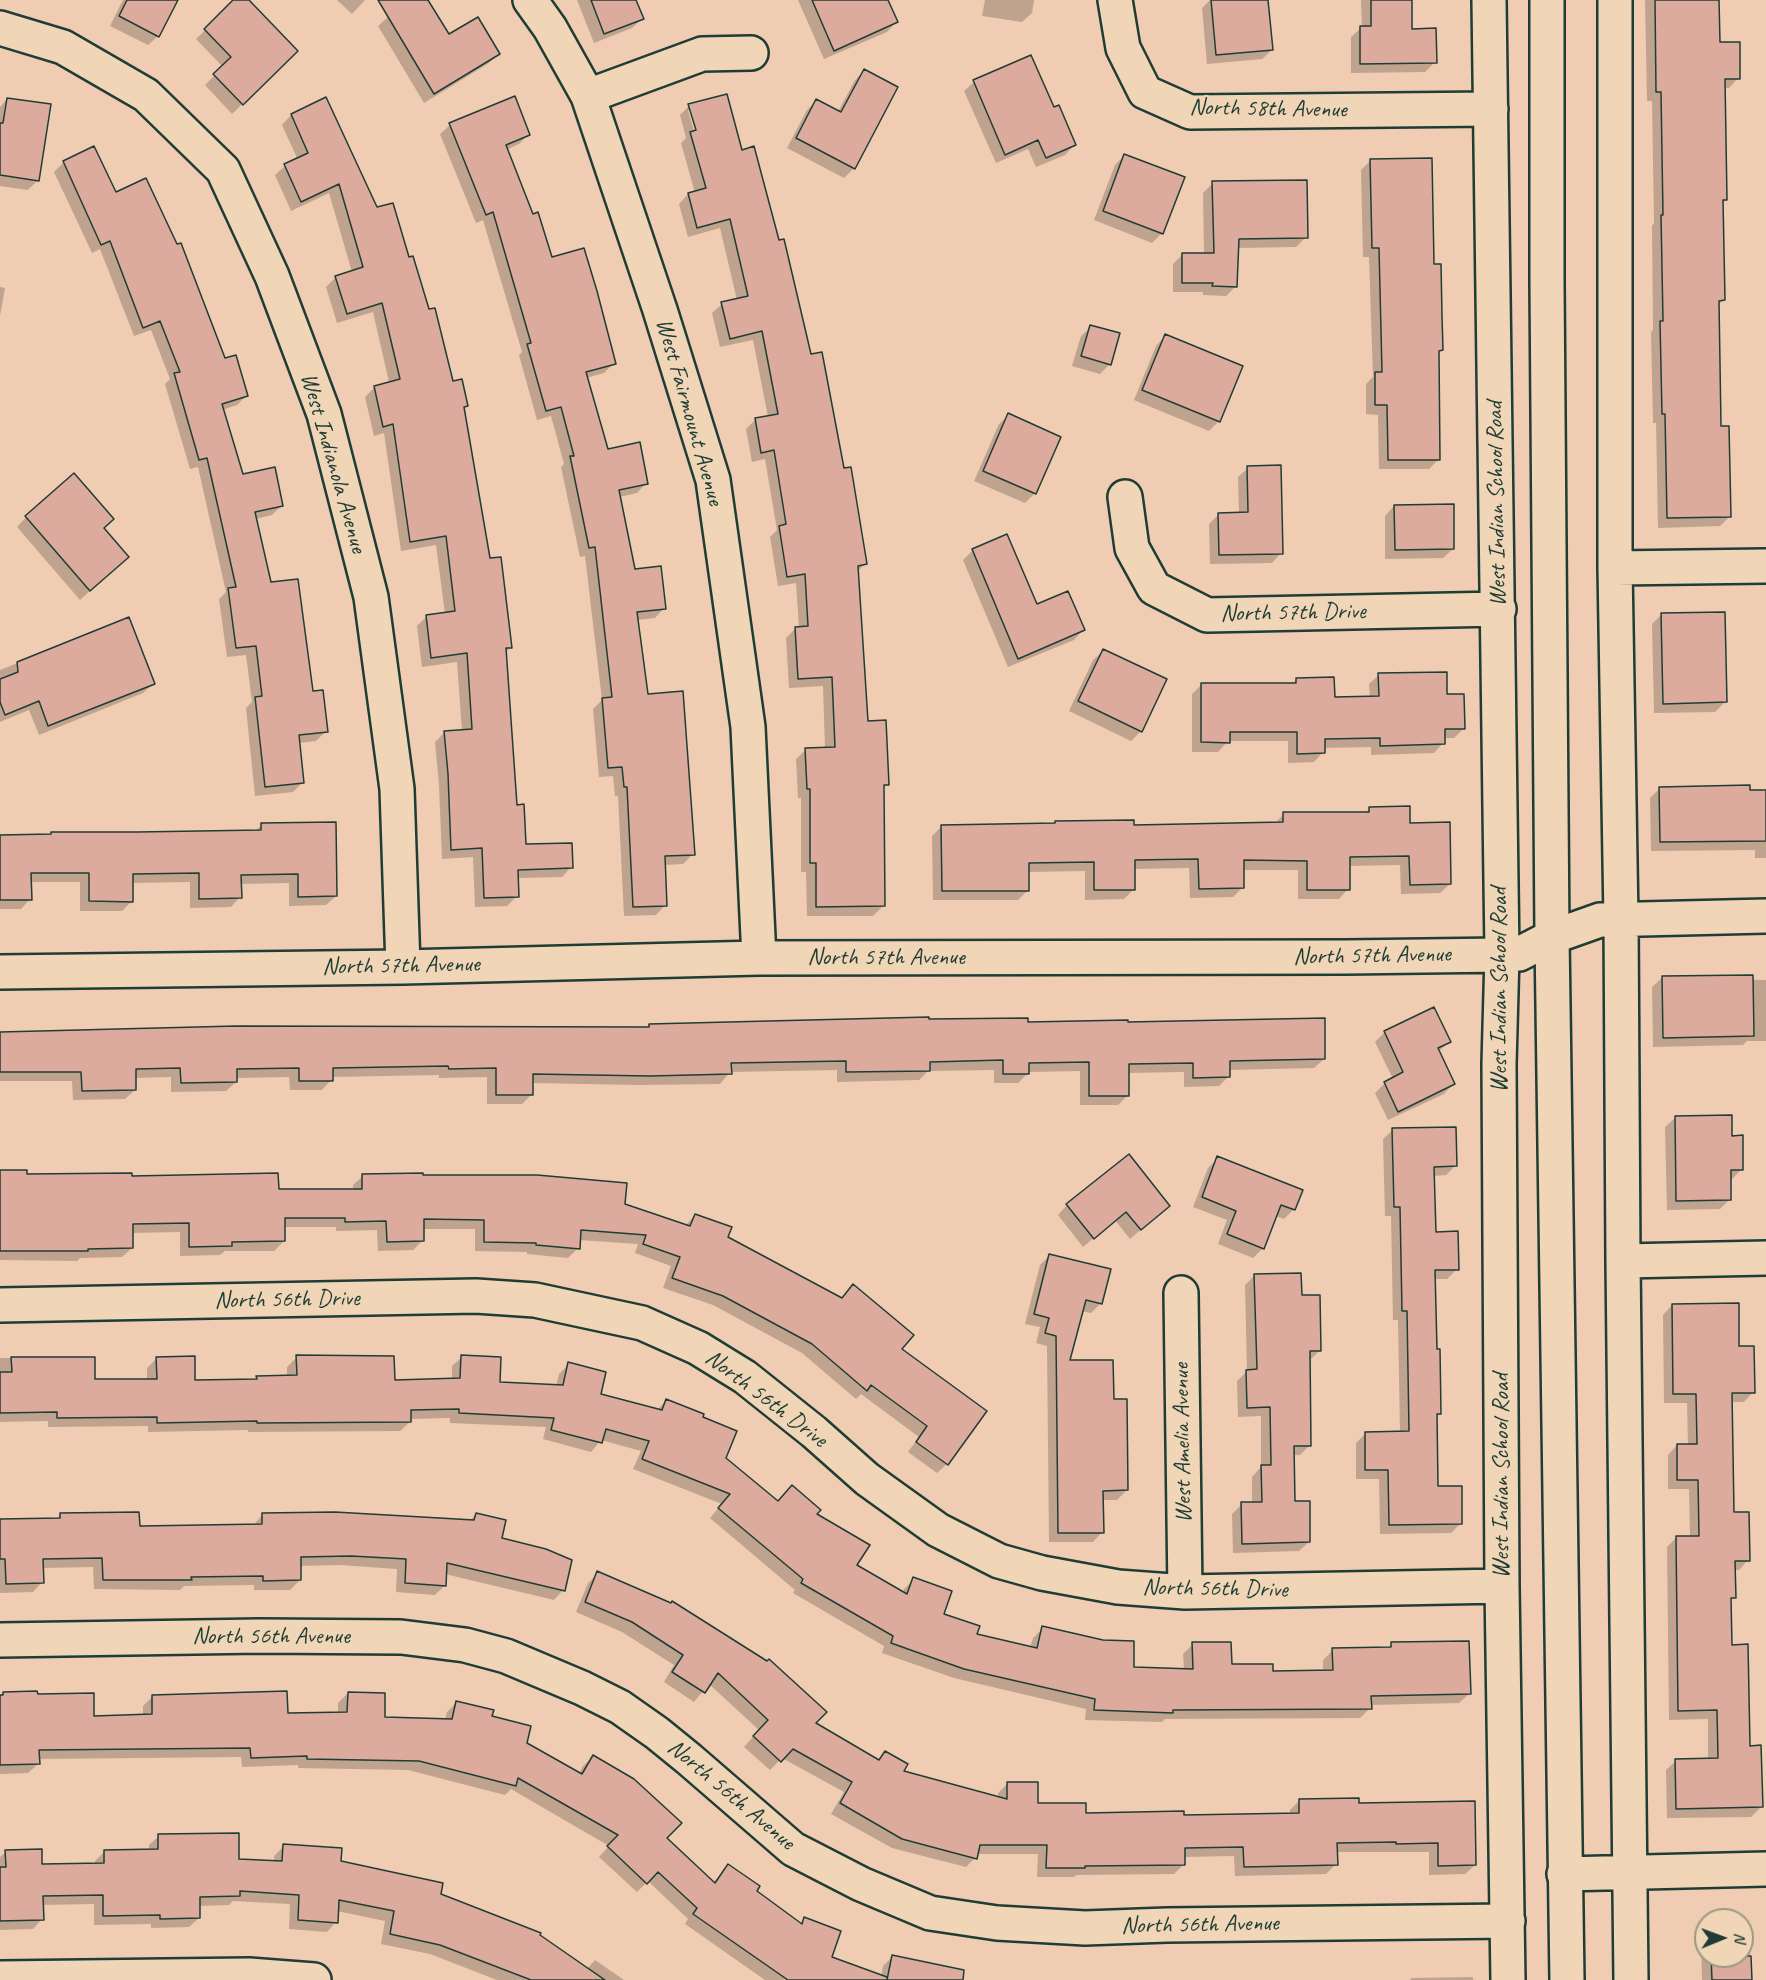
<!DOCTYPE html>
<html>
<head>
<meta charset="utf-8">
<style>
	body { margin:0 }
	#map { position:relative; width:1766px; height:1980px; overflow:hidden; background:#efccb2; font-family:Caveat,sans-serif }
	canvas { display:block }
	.north { position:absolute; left:1694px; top:1908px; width:60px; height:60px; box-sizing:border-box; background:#f0d6b7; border:2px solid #9c9983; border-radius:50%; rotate:89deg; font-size:16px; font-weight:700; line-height:24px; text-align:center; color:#1f3d34 }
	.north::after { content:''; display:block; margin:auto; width:21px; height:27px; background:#1f3d34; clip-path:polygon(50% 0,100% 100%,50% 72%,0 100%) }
</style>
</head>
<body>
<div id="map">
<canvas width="1766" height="1980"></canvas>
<div class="north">N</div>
</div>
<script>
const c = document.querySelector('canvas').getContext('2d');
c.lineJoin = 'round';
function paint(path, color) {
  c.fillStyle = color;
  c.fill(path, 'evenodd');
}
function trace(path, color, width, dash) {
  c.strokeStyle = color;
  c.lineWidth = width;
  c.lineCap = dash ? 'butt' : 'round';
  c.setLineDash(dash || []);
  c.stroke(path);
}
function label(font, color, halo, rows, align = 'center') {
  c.font = font + ' Caveat,sans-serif';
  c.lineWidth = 4.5;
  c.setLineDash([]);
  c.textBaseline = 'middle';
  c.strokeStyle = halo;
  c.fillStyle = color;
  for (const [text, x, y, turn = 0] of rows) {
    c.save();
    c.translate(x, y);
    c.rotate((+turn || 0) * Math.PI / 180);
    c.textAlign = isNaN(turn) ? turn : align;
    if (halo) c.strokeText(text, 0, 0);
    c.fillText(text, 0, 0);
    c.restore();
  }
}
const shadow = new Path2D(`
	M123,0h53l-18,36 -10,9 -38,-19z
	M236,0h11l49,51 -64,63 -27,-29 18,-18 -27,-28z
	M337,0h28l-13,14z
	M415,0h11l22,36 50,18 -9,9 -65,40 -46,-77 10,-9z
	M577,0h58l7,19 -10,9 -38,15z
	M798,0h89l9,22 -9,10 -63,27z
	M985,0h49l-2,13 -10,9 -40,-6z
	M1210,0h57l5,50 -10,9 -55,5 -5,-56z
	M1361,0h48l2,30 24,32 -10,10 -74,1v-36l11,-10z
	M1645,0h73l1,44 19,34 -9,10h-5l2,112 -4,4 1,96 -6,6 2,121 10,90 -9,9 -62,2 -2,-105h-3l-2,-91 2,-2 -1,-104 2,-3 -2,-122h-5z
	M864,71l-10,97 -10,10 -57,-30 20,-38 9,-9 22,11 17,-32z
	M974,82l79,27 21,36 -9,10 -29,12 -8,-18 -32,14 -32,-72z
	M7,99l31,81 -10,10 -28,-4v-79z
	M325,99l51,110 32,50 44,124 15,23 -4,4 25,150 23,87 -6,6 11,153 9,40 46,21 -9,10 -45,1v18l-10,10 -32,1 -2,-50 -31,2 -3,-74 -4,-43 10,-10 17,-1 -5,-69 -35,5 -5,-41 10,-10 18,-2 -9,-69 -35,6 -17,-118 -10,3 -9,-39 10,-10 14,-5 -16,-70 -36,11 -11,-36 10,-10 16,-5 -23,-79 -38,18 -16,-36 10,-9 13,-6 -16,-35 9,-10z
	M689,106l52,46 69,204 33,114 22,94 -9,9 11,150 20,61 -5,5 1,117 -10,10h-66l-1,-44h-5v-74h-3l-2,-39 10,-9 19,-1 -2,-63 -34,2 -3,-50 10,-10h3l-3,-45 -18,3 -8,-49 7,-7 -12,-71 -13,3 -6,-33 9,-9 13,-3 -15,-77 -33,7 -8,-34 10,-9 15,-4 -17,-72 -32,9 -9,-33 9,-10 7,-1 -14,-50 5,-5 -6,-23zM688,110h4l7,27 -3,1z
	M450,125l78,10 -9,9 -13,6 45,109 63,104 -10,10 -18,5 21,72 39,33 -9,10 -18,4 15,73 30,38 -9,10 -18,2 9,76 47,158 -10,10 -19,1 1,40 -9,10 -32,1 -6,-120h-3l-2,-20 -14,1 -6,-68 9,-9 -17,-144 -5,1 -19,-90 3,-3 -13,-48 -14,4 -18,-65 3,-3 -39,-132 -7,3 -36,-89z
	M1124,156l38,77 -10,10 -58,-23 21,-55z
	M1371,160l62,106 8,84 -3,3 1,106 -10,10h-50l-1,-54 -12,-1v-30l7,-7 -4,-120h-6l-2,-87z
	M64,162l51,32 131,202 -9,9 -15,5 20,66 40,29 -10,10 -17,4 15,65 56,147 -10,10 -18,2 5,39 -10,10 -38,4 -9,-88 6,-6 -6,-47 -19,2 -8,-58 7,-7 -28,-125 -8,2 -25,-85 5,-5 -19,-49 -17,6 -34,-87 -8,4 -38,-81z
	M1213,183l93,54 -10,10 -59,1 -1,38 -10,10 -23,-1v-3h-30v-28l10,-10h21l-1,-61z
	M0,287l5,1 -5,28z
	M1091,327l19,37 -10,10 -28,-8 9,-30z
	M1165,336l54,85 -10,10 -75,-31 22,-54z
	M1009,415l50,22 -25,57 -9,9 -51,-22 25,-57z
	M1248,468l33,85 -9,10 -62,1 -1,-40 10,-10h20l-1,-37z
	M1394,506l59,43 -10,9 -58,1v-43z
	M26,517l77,11 24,29 -47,43 -63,-73z
	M973,550l63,56 47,24 -9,10 -66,27 -45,-107z
	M1662,614l63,88 -10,10 -61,1 -2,-89z
	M128,619l25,65 -10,9 -104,42 -10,-25 -29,12v-52z
	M1103,651l38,80 -10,10 -62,-30 24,-51z
	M1379,675l67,21 18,32 -10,10h-11v5l-9,10 -63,2v-8l-48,1v4l-9,10 -26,1v-22h-60l-10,11h-26v-58l10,-10h90l5,-5 36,20 37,-1 -1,-14z
	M1660,788l106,3v67h-11v-8l-104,1 -1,-53z
	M1370,808l39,16 41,60 -10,9 -39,1 -1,-29 -52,1v23l-9,10h-41v-29h-56l1,17 -10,10 -43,1 -1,-30 -56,1 1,20 -10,10 -39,1v-29l-58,1 1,18 -10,10h-85l-1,-64 10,-10 111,-1 2,-3 77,4 142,-2 10,-10h80z
	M262,825l74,71 -10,9 -37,1v-23l-49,1v13l-9,10 -41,1v-26l-58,1v18l-10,10h-42v-29h-50v17l-9,10h-21v-72l255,-6z
	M1662,978l104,2v61h-19l-4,4 -90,2 -1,-60z
	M1434,1009l15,33 -11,10 15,32 -9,10 -56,26 -13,-27 10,-10 8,-4 -18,-37 10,-10z
	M1127,1024l197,35 -10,9 -86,2v7l-9,9 -35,1v-15l-56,1v22l-10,10h-38v-34l-51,1 -11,11h-24v-13l-66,1 -9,9 -82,2v-12l-107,2 -10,12 -81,1 -107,-2v11l-10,10h-35v-27l-48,1v-3l-108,2v3l-9,10h-32l-1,-13 -53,1v4l-10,9 -55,1v-15l-37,1 1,12 -10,9 -52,1 -1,-19h-72v-48l646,-5 3,-3z
	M1675,1118l55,19 12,32 -10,10h-3l1,20 -10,10 -53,1 -2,-83z
	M1393,1130l62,36 -9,9 -13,1 1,57 23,36 -10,10h-13l1,71 5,63 -4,4v71l24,36 -9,9 -71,1 -1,-55h-23v-36l10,-10h34l-2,-113h-5l-2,-104h-6l-2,-77z
	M1218,1158l76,51 -10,10 -8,-3 -13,32 -10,10 -35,-14 9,-24 -34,-13 15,-39z
	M0,1171l26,5 105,2 146,12h76v-5l10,-9 58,1 203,28 62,20 9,-10 31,23 174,111 47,115 -10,9 -29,-21 11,-15 -58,-43 -5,5 -54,-46 -89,-48 -50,-17 8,-22 -36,-13 3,-9 -59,-4 -1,8 -10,10 -41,-4v-2l-52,-1v-22h-53v12l-9,9 -35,1 -1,-21 -41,1v-4h-52v14l-10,10h-49l-5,4 -40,1v-24l-48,1v15l-10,9 -42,1 -3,3 -77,-1z
	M1067,1205l91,10 -28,24 -15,-19 -32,27 -25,-32z
	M1049,1256l51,48 -9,9 -10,-2 -13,51 45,38 14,90 -10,10h-15v32l-9,10h-44l-2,-196 -11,-3 4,-16 -15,-3 15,-59z
	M1255,1275l46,22 19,53 -10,10v85l-10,10h-7l1,48 15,39 -10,9 -66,2 -1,-39 10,-10h10v-27l9,-10v-51l-23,1 -1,-36 10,-10 -2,-86z
	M1672,1305l65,43 16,44 -9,10h-13l2,112 15,46 -9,10h-5v27l-5,5 1,44 31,161 -10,10 -84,1 -1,-48 10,-9 32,-1v-41l-39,1 -2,-173 10,-10h13l-1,-48h-21v-34l9,-10h11l-1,-42h-23l-1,-88z
	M297,1357l96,24 59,-1v-14l10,-9 37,26 57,3 3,-12 10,-10 30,31 58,15 9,-9 58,57 53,44 38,13 40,51 48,27 1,-4 10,-10 28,36 33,20 55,13 3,-10 10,-10 89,40 52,2 -1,-16 10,-10 37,22 42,7 51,-1v-12l10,-10 54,-1 5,-5 77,50 -10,9 -89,2v3l-10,10 -195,1 -3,3 -77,-2 1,-11 -132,-31 -72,-25 2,-7 -91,-53 2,-3 -85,-72 12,-14 -89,-35 8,-18 -40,-11 -10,12 -48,-13 3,-12 -96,-4v-5l-40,1v3l-10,9 -152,1v-2l-100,2v-6l-100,1v-6l-48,1v-64h93l1,23 53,-1v-12l10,-10 36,23 61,-1 3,-3h30v-10z
	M263,1514l206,8 7,-8 24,26 63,50 -9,10 -109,-26v11l-10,10 -39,-3 1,-23 -57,-4 -41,1 1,14 -10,10h-36v-5l-70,1 -4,4 -86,-1 -1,-22 -51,1v14l-9,10 -33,1v-73l56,-1 5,-4 77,13 115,-2z
	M598,1573l216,150 63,37 8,-7 17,19 96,26v-5l10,-10 28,22 48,10 99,2 107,-2v-5l10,-10 58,4 116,-2 1,63 -10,9 -36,1v-23h-93v12l-10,10 -91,2 -1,-20 -50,1v7l-10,10 -98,1 -2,2h-37l1,-23h-62l-1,4 -9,9 -74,-19 -61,-34 13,-22 -62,-34 -12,12 -26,-23 15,-17 -50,-46 -15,18 -30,-20 10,-17 -52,-33 -46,-20 12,-29z
	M3,1693l33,2 57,22 50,-1v-10l10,-10 134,19 51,-2v-10l10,-10 35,25 62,2 2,-8 10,-10 34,15 34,26 54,31 4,-8 10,-9 72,82 48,44 15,-17 27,25 44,33 6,-5 25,39 51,19 2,-11 10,-10 33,24h-161l-80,-56 3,-5 -40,-38 -11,11 -38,-35 10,-11 -98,-57 -6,6 -97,-25 -110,-2v-3l-56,2 -1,-10 -203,2v5l-10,9 -28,1v-78z
	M159,1836l79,24 36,2v-6l10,-10 56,16 99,33 100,41 48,33 8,-9 29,20h-127l-67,-26 -49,-10 4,-23 -48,-10 -1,11 -9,10 -38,-3 1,-25 -57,-3 -4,4 -31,1 1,12 -10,9 -38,1v-4l-57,1v-21l-52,1v14l-9,10 -33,1v-73l6,-5 35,14 54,-1v-4l10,-10h44v-6z
	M1742,1924h7l1,56h-48l-1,-45 5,-5v26h36z
	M1473,1977v3h-63l2,-2z`);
const building = new Path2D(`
	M127,0h51l-19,37 -40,-21z
	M233,0h16l49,51 -55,54 -30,-31 18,-17 -27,-28z
	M378,0h50l21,34 29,-17 22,37 -66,40z
	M591,0h45l8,19 -40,15z
	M812,0h76l10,22 -64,29z
	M1211,0h57l5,50 -57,5z
	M1371,0h41v29l24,-1 1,35 -77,1v-38h11z
	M1655,0h64l1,42h20v37h-15l2,121h-4l2,100 -6,1 2,125h8l2,91 -64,1 -2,-104h-3l-2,-93h3l-2,-106h2l-2,-123h-5z
	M1031,55l23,52 5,-2 17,40 -30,13 -8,-18 -33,15 -32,-75z
	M864,69l34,18 -43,82 -59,-31 20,-39 25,13z
	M727,94l15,56 12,-4 25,94 5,-1 27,115 11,-2 22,116 7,-1 16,97 -9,2 10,155 18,-1 3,65h-5l1,121 -69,1v-44h-6v-74h-3l-2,-41 30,-1 -3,-70 -34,2 -3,-52 13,-1 -3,-52 -18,3 -8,-51 7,-2 -12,-74 -13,3 -6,-35 23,-4 -16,-83 -32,8 -9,-37 27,-6 -18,-77 -33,9 -9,-35 18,-5 -16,-56 6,-2 -8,-26z
	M515,96l15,39 -24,10 27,69 5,-2 14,45 32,-9 13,43 19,73 -30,8 22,77 32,-7 8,42 -29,6 16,79 26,-3 5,43 -29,3 11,82 35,-3 12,164 -30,1 2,50 -34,1 -6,-120h-3l-2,-20 -14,1 -6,-70 10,-1 -17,-150 -6,1 -19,-92h4l-13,-49 -15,4 -19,-67 4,-1 -38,-131 -7,3 -37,-92z
	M326,97l51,110 16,-4 16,54 4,-1 16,53 6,-1 18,73 9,-2 6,27 -4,1 26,151 11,-1 11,91h-6l11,157 7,-1 2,40 46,-1 1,25 -55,2 1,27 -35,1 -2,-50 -31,2 -3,-76 -4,-43 28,-2 -5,-76 -36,5 -5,-43 29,-4 -9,-75 -36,6 -17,-118 -10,3 -9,-41 26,-7 -18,-76 -35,11 -12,-38 28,-9 -24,-83 -38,18 -17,-38 24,-11 -17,-39z
	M7,98l44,6 -12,77 -39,-6v-52h3z
	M94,146l22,46 30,-14 31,66 4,-1 44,115 11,-3 12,41 -26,8 21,70 32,-7 8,39 -28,6 16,70 27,-3 15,112 10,-1 5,42 -29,3 5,48 -39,4 -10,-90 7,-1 -6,-50 -20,2 -8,-60 8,-1 -29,-129 -8,2 -25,-87 6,-1 -20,-51 -17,7 -33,-87 -9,4 -38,-84z
	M1124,154l61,23 -22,57 -60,-23z
	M1432,158l2,106h7l1,52 1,34 -4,1 1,109h-52l-1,-55h-12v-33h7l-3,-124h-7l-2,-89z
	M1307,180l1,58 -69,1 -2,48 -25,-1 1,-3h-31v-30h32l-2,-72z
	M1090,325l30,8 -9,32 -30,-9z
	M1165,334l78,32 -23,56 -78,-32z
	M1008,413l53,24 -25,57 -53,-23z
	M1281,465l2,89 -64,1 -1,-42 30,-1 -1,-46z
	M74,473l40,46 -10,9 25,29 -39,34 -65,-75z
	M1454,504v45l-59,1 -1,-45z
	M1007,534l30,70 31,-13 17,39 -67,29 -46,-110z
	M1725,612l2,90 -64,2 -2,-91z
	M129,617l26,67 -107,42 -9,-25 -34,14 -5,-13v-23l18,-7 -1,-10z
	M1103,649l64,30 -25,53 -64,-31z
	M1447,672v22h17l1,35h-20v15l-65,2v-8l-55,1v14l-28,1v-22h-67v11l-29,-1v-59h95v-5l38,-1 1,20 44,-1 -1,-23z
	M1750,785v5h16v51l-106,1 -1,-55z
	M1410,806v17l40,-1 1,62 -41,1 -1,-29 -59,1v33h-43v-29l-63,-1v28l-45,1 -1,-30 -63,1v30h-41v-28l-65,1v28h-87l-1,-66 114,-2v-2l79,-1v5l149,-3v-10h86v-5z
	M336,822l1,74 -39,1v-23l-57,1 1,23 -43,1v-26l-66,1v28l-44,-1v-28h-58l1,27h-32v-65l51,-1v-2h86l124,-2v-7z
	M1753,975l1,61 -91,2 -1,-62z
	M1434,1007l17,35 -13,6 17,36 -57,28 -14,-30 19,-10 -19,-41z
	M929,1017v2l99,-1v4l100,-2v2l197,-4v41l-95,2v16l-37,1v-15l-64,1v32h-40v-34l-60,1v11h-26v-14l-73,2v9l-84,1v-11l-115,2 1,11 -82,2 -117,-2v21h-37v-27l-47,1 -1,-3 -115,2v13h-34v-13l-62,1v13l-56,1 -1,-15 -44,1v21l-54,1 -1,-19h-81v-40l236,-6 413,1v-3z
	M1732,1115v21l11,-1v35h-12v30l-55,1 -1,-85z
	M1456,1127l1,39 -23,1 2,65 22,-1 1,39h-24l2,79h3l1,65h-4l1,72h24v38l-73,1 -1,-55h-23v-38l44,-1 -2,-120h-5l-2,-104h-6l-2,-79z
	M1129,1154l41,52 -29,24 -15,-18 -32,27 -28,-35z
	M1217,1156l86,34 -8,20 -14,-5 -17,44 -37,-15 9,-23 -34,-14z
	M0,1170h27v4l105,-1v3l146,-3 1,16h83v-15l61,-1v2h114l90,8 -2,21 65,22 5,-12 37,13 -4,10 114,61 11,-14 61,51 -12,14 85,62 -39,54 -32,-23 11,-16 -56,-41 -4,6 -55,-47 -89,-48 -51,-18 8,-21 -37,-13 3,-9 -65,-5 -1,19 -44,-4v-2l-52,-1v-22l-60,-1v22l-37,1 -1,-21 -41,1v-4h-60v23l-53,1v4l-43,1v-24l-56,1v24l-45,1v2h-88z
	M1049,1254l62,15 -9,35 -16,-4 -16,60h43l1,39h13l1,91 -25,1 1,42h-46l-2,-197 -11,-3 4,-15 -15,-4z
	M1301,1273l1,22h18l1,56h-11l1,95h-17l1,55h15v41l-68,2 -1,-42h21l-1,-37h10l-1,-58 -23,1 -1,-38 11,-1 -3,-95z
	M1739,1303v43h15l1,47h-23l2,119h15l1,49h-15l1,37h-5l1,47 16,-1 2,102 11,-1 2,62 -87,2 -1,-50 43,-1 -1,-48 -39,1 -2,-175h23l-1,-56h-21v-36h20l-1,-50h-23l-1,-90z
	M296,1355l98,1 1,24 65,-2 1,-23 40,2 -1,25 63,3 5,-23 38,10 -5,22 61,16 4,-11 38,15 -1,3 34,14 -11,27 52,43 14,-16 29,25 -4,4 53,31 -13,20 50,29 6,-17 39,14 -8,23 36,12 -3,8 60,14 5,-22 61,14 31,1v26l59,2 -1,-27h39l1,22h41v7l60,-1 -1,-22 59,-1v-5l78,-1 2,53 -100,2 1,13 -199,1v3l-79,-3 1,-11 -131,-30 -73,-26 2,-7 -92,-53 2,-4 -85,-71 12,-14 -88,-35 7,-18 -43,-12 -4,14 -51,-13 3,-12 -95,-5v-4l-48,1v12l-154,1v-2l-100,2v-6l-100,1v-6l-57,1v-41h12l-1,-15h84v22h62l-1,-22 39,-1v24l62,-1 -1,-3 41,-1z
	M139,1512l1,14 122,-2v-11l73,-1 139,8 2,-7 30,7 -4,18 44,11 26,11 -7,31 -118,-28 -1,23 -41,-3 1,-24 -55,-3 -50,1v23l-38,1v-5l-72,1 1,3h-89l-1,-22 -59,1 1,24 -38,1 -1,-25h-5v-40l60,-1v-5z
	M597,1571l74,32 1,-2 95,60 2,-2 58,53 -11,11 63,37 6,-9 23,13 -4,7 103,28v-17h31v21h48v10l98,-2v4l115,-2v-14l60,-1v5l116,-2 1,64 -38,1v-23l-42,1v-2l-59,1 1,22 -94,2 -1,-20 -58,1v17l-100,1v2h-39l1,-23h-67l-3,14 -75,-20 -62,-36 12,-21 -59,-33 -12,13 -28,-26 15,-16 -50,-47 -13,20 -33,-21 11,-17 -51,-33 -47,-20z
	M37,1691l1,3 56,-1v23l58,-2v-19l135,-4 1,22 59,-1 1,-20 37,1v24l67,2 4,-18 38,9 -2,6 39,10 -4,17 55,31 11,-19 41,24 48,44 -15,15 48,45 13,-19 32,22 -3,5 45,33 2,-7 37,14 -9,26 55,20v3h-99l-95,-66 4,-6 -39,-36 -11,12 -40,-38 11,-11 -100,-57 -2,8 -97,-25 -112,-2v-3l-56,2 -1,-10 -211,2 1,14 -40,1v-70h3v-3z
	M239,1833v26l43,2 1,-17 59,4 -1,13 102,22 -2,11 100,39 -1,2 65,45h-74l-91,-35 -50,-11 4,-23 -55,-11 -1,23 -40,-3 1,-25 -59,-4v5l-40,1v21l-40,1v-4l-57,1v-21l-60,1 1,24 -44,1v-54h6l-1,-17 37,-1v15l62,-1v-13l54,-1v-15z
	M892,1955l72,15 -1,10h-76z
	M1711,1956h40l1,24h-40z`);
const minor = new Path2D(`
	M530,0l20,28 38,68 72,214 53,170 35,247 11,231
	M1115,0l8,48 22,44 45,20 301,-3
	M1489,0l13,955 -3,109 3,522 6,394
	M1615,0v568l6,351 2,342 8,719
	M0,28l63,19 83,48 77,75 49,106 52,138 47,183 26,192 6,178
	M588,96l114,-42 49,-1
	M1125,497l7,51 22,40 53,27 292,-6
	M1615,568l151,-2
	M0,972l403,-5 356,-9 587,-1 156,-2 17,-1 33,-17 48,-17 166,-4
	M1623,1261l143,-3
	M1181,1293l4,299
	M0,1305l476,-9 59,4 107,23 56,25 47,29 69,55 53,47 71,51 61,31 43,12 76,14 67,5 317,-6
	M0,1640l260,-4 141,1 64,8 41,11 76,32 38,19 37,26 32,26 104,90 68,35 69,29 67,10 88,5 82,-3 341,-4
	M1564,1874l202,-5
	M0,1978l249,-3 65,5`);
const major = new Path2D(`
	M1547,0v282l5,655 15,1043`);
const streetNames = [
	["North 58th Avenue",1268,109,1],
	["West Fairmount Avenue",689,412,74],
	["West Indianola Avenue",333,463,74],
	["West Indian School Road",1497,504,-91],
	["North 57th Drive",1293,613,-1],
	["North 57th Avenue",1372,956,-1],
	["North 57th Avenue",886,958],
	["North 57th Avenue",401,966,-1],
	["West Indian School Road",1500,990,-90],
	["North 56th Drive",287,1300,-1],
	["North 56th Drive",766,1399,37],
	["West Amelia Avenue",1183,1443,-91],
	["West Indian School Road",1502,1476,-90],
	["North 56th Drive",1215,1589,1],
	["North 56th Avenue",271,1637],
	["North 56th Avenue",731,1795,40],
	["North 56th Avenue",1200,1925,-1]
];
paint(shadow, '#0003');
paint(building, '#ddaa9e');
trace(building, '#1f3d34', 1.5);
trace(minor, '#1f3d34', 38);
trace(major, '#1f3d34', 38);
trace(minor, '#f0d6b7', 33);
trace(major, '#f0d6b7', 33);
label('24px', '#1f3d34', '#f0d6b7', streetNames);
</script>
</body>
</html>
